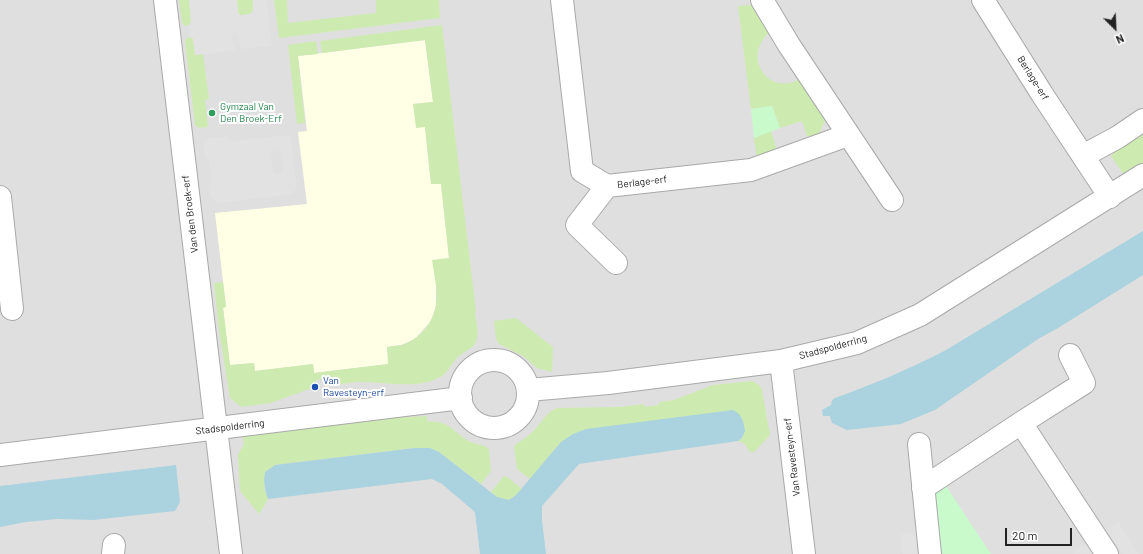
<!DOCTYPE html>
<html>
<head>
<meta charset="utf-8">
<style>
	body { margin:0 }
	#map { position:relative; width:1143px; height:554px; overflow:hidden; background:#f2efe9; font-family:Barlow,sans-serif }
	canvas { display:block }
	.north { position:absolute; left:1095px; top:8px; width:40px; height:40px; -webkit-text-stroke:3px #fff; paint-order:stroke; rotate:156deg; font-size:11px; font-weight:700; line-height:16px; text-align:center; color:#222 }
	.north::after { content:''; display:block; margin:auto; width:14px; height:18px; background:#222; clip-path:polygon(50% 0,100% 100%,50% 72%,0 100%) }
	.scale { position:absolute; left:1005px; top:528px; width:67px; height:18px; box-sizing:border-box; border:2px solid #222; border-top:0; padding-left:5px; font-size:12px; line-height:14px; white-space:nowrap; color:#222; -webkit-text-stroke:3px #fff; paint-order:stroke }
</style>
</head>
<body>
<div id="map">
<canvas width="1143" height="554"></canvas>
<div class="north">N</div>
<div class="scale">20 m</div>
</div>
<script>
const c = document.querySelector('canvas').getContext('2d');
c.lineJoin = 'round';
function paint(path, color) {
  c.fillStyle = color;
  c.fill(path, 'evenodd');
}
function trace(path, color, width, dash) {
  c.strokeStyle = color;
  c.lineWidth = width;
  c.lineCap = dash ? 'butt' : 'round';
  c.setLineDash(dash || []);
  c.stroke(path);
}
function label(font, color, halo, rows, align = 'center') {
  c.font = font + ' Barlow,sans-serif';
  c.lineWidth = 4;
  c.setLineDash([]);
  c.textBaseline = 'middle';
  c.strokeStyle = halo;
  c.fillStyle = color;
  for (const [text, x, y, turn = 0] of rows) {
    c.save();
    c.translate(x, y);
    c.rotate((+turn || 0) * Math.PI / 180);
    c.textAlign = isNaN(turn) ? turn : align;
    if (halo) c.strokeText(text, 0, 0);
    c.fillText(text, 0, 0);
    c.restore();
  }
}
const residential = new Path2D(`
	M0,0h1143v554h-1143z`);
const education = new Path2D(`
	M425,40l8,62 -19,2 11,23 6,57h10l8,74 -13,26v22l-5,15 -16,18 -14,6 -14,2 2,17 -75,9 -1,-9 -58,7 -1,-8 -24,2 -7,-58h3l-11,-94 92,-9 -9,-72 9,-1 -9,-75z`);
const grass = new Path2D(`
	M179,0h10l2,22 -2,3 -4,1 -3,-3z
	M237,0h16v11l-3,3 -10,1 -2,-2z
	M274,0h13l1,23 88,-10v-13h63l1,18 -161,20z
	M752,5l18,27c-29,24 -2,65 30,47l26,40 -10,21 -9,-4 -5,-15 -22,7 -8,-22 -21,3 -13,-103z
	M442,25l34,287h-1c1,11 7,27 -3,35 -5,4 -10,6 -15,11 -6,6 -9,14 -15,18 -22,14 -57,6 -82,6 -8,0 -16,2 -24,3l-1,-7 -19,2 1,7 -8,2 -38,14 -30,4 -11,-9 -11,-68 -5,-47 9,-1 3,25 -3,1 7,57 24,-2 1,8 58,-7 1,9 74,-9 -1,-17c5,-1 10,-1 15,-2 18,-6 32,-23 34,-41 2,-14 -2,-30 -4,-44l17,-2 -8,-74h-10l-6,-57 -9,1 -3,-24 20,-2 -8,-62 -103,13 -2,-12z
	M190,37l3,2 2,16 8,-1 6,45 -4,1 3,27 -9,1 -4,-3 -10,-84 2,-3z
	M316,41l2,13 -20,2 7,67 -8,1 -9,-79z
	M771,131l5,16 -5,9 -14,3 -3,-21z
	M1143,131v36l-17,11 -15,-22 9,-10z
	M516,318l37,29 -1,25 -15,-4 -14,-12 -24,-12 -3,-5 -2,-18z
	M752,381l7,4 3,5 8,45 -16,17h-4l-6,-9 -6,-2 4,-3 2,-13 -3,-9 -180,26 -31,37 -13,-10 -3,-23c5,-5 13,-8 18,-14 9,-8 13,-19 25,-24l64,-1 23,-3 1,3 14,-2v-3l15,-2 39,-15z
	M427,416v5c27,1 24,11 44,21 6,3 13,2 18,7l2,22 -10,13 -42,-32 -9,-4h-15l-140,17 -11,23 4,11 -9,15 -19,-23 -2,-36 6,-11 -1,-8 144,-18z
	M504,476l3,1 15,12 -6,6 -7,5 -12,-3 -6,-5z`);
const park = new Path2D(`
	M772,106l8,22 -26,10 -3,-29z
	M946,486l45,68h-53l-7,-60z`);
const parking = new Path2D(`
	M189,0h48l1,13 3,3 9,-2 3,-3v-11h14l5,46 -32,3 -2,-15 -3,-2 -3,1v3l2,14 -39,5 -2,-16 -3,-2 -1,-12 2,-3z
	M290,135l7,53 -5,6 -74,9 -8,-6 -2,-11 3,-4 -2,-23 -4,-3 -2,-11 6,-7 18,-2 6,5zM274,151h3l4,3 2,16 -4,4h-3l-3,-2 -2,-17z
	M1118,522l21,32h-16l-17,-24z
	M916,533l5,21h-18l-3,-19z
	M1086,543l7,11h-20l-1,-2z`);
const water = new Path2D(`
	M1143,231v44l-85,53 -20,11 -103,71 -34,14 -17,2 -37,4 -15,-7 -2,-7h-7l-1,-6 9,-5 1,-5 3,-2c38,-14 75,-29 111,-48z
	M733,410c9,4 11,13 12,21l-3,7 -4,3 -159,23 -37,42v14l4,34h-66l-5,-42 -33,-28 -10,-5 -164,20c-3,-9 -5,-17 -3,-27l10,-7 140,-17h15l9,4 58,45 12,3 7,-5 45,-53 12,-8 13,-5z
	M176,465l4,37 -5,9 -82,9 -36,-1 -31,3 -26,5v-41z`);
const minor = new Path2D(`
	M165,0l66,554
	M562,0l20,171 25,15 144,-16 97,-35
	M762,0l27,45 103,155
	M983,0l59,94 68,103
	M1083,156l35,-19 25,-17
	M607,186l-30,39 39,38
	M0,197l12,112
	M460 394a34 34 0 1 1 68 0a34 34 0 1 1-68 0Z
	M781,361l23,193
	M528,390l80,-7 173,-22 76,-18 63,-28 223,-140
	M1021,423l86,131
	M919,444l11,110
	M0,455l461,-57
	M923,488l98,-65 63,-40 -14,-28
	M113,554l1,-9`);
const markers = [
	[212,113,4,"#2e9e5b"],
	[315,387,4,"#1a4fb4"]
];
const streetNames = [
	["Berlage-erf",1033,78,58],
	["Berlage-erf",642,182,-7],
	["Van den Broek-erf",190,214,-97],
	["Stadspolderring",833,347,-15],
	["Stadspolderring",230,427,-7],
	["Van Ravesteyn-erf",792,457,-97]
];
const leisureNames = [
	["Gymzaal Van",220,107],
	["Den Broek-Erf",220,119]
];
const transitNames = [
	["Van",323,381],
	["Ravesteyn-erf",323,393]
];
paint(residential, '#e0dfdf');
paint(education, '#ffffe5');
paint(grass, '#cdebb0');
paint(park, '#c8facc');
paint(parking, '#e2e2e2');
paint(water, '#aad3df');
trace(minor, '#a9a9a9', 24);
trace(minor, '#fff', 22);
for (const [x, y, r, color] of markers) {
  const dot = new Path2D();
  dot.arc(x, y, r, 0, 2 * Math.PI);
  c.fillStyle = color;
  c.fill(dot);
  trace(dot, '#fff', 1.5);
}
label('10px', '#222', '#fff', streetNames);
label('10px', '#27864d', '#fff', leisureNames, 'left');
label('10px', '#164399', '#fff', transitNames, 'left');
</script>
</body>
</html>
